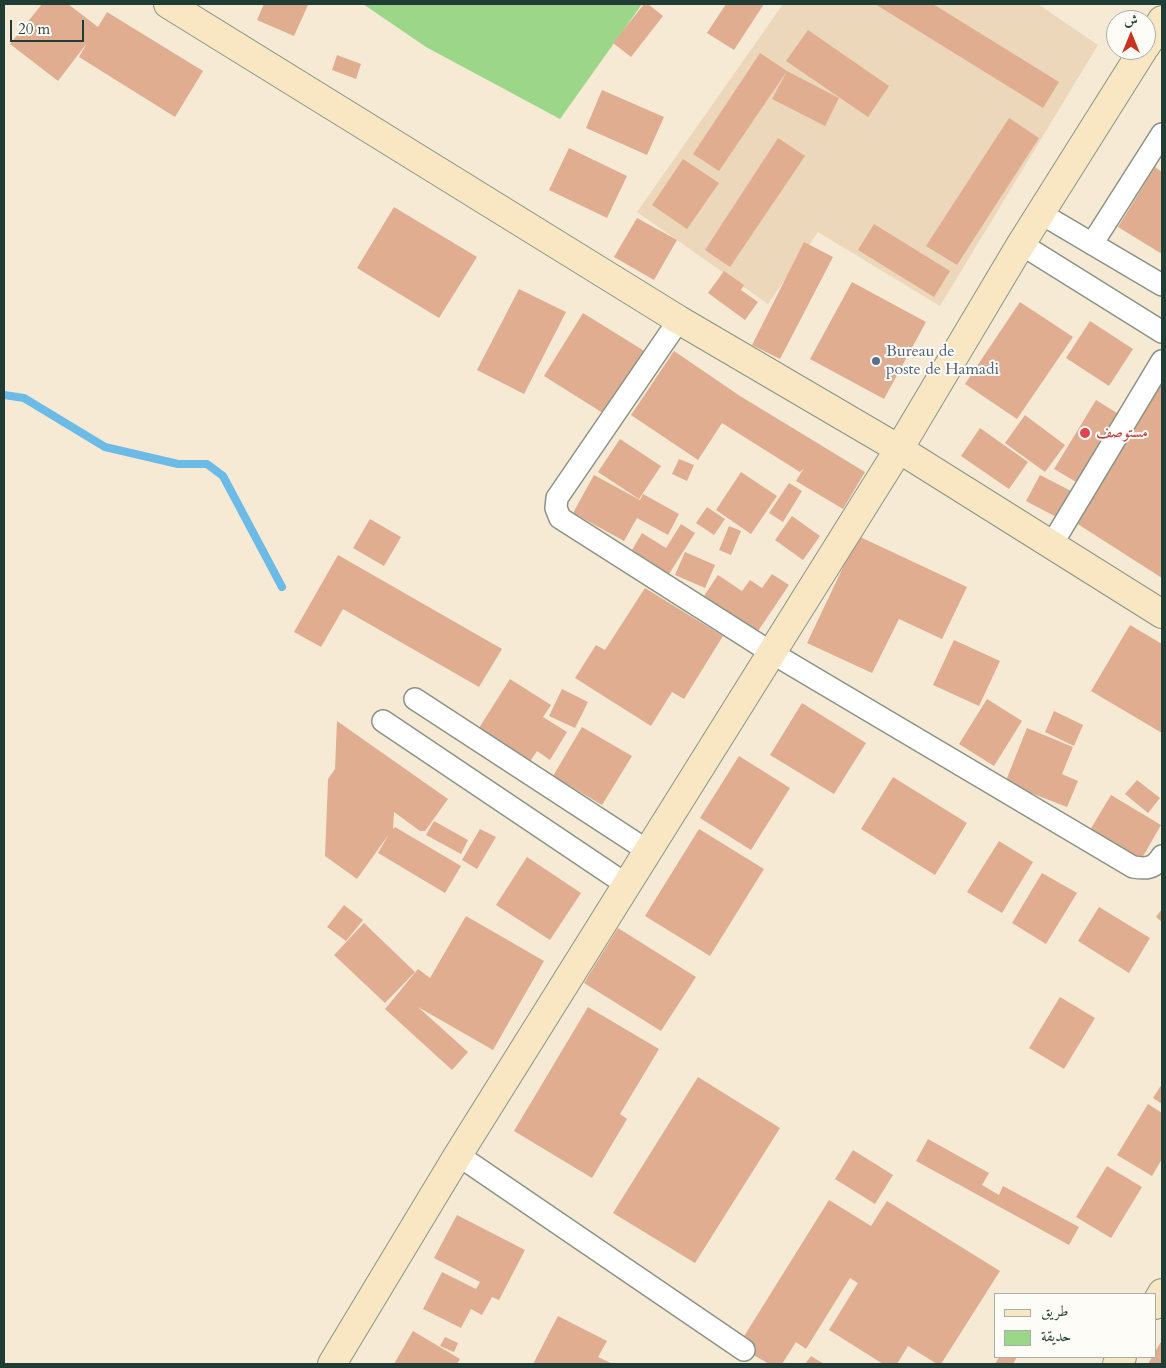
<!DOCTYPE html>
<html>
<head>
<meta charset="utf-8">
<style>
	body { margin:0 }
	#map { position:relative; width:1166px; height:1368px; overflow:hidden; background:#f6ead5; font-family:Cardo,Amiri,serif }
	canvas { display:block }
	.frame { position:absolute; inset:0; border:5px solid #1f3d34; pointer-events:none }
	.legend { position:absolute; left:994px; top:1293px; width:162px; height:65px; box-sizing:border-box; background:#fdfcf7; border:1px solid #a4b0a9; margin:0; padding:6px 9px; list-style:none; font-size:15px; color:#1f3d34 }
	.legend li { display:flex; align-items:center; gap:10px; height:25px }
	.legend b { width:25px; border:1px solid #a4b0a9 }
	.north { position:absolute; left:1106px; top:10px; width:50px; height:50px; box-sizing:border-box; background:#fdfcf7; border:1px solid #a4b0a9; border-radius:50%; rotate:0deg; font-size:14px; font-weight:700; line-height:20px; text-align:center; color:#1f3d34 }
	.north::after { content:''; display:block; margin:auto; width:18px; height:22px; background:#c8321e; clip-path:polygon(50% 0,100% 100%,50% 72%,0 100%) }
	.scale { position:absolute; left:10px; top:20px; width:74px; height:22px; box-sizing:border-box; border:2px solid #1f3d34; border-top:0; padding-left:6px; font-size:15px; line-height:18px; white-space:nowrap; color:#1f3d34; -webkit-text-stroke:4px #fdfcf7; paint-order:stroke }
</style>
</head>
<body>
<div id="map">
<canvas width="1166" height="1368"></canvas>
<div class="frame"></div>
<ul class="legend">
<li><b style="height:6px;background:#f9e7c3"></b>طريق</li>
<li><b style="height:14px;background:#9cd689"></b>حديقة</li>
</ul>
<div class="north">ش</div>
<div class="scale">20 m</div>
</div>
<script>
const c = document.querySelector('canvas').getContext('2d');
c.lineJoin = 'round';
function paint(path, color) {
  c.fillStyle = color;
  c.fill(path, 'evenodd');
}
function trace(path, color, width, dash) {
  c.strokeStyle = color;
  c.lineWidth = width;
  c.lineCap = dash ? 'butt' : 'round';
  c.setLineDash(dash || []);
  c.stroke(path);
}
function label(font, color, halo, rows, align = 'center') {
  c.font = font + ' Cardo,Amiri,serif';
  c.lineWidth = 4;
  c.setLineDash([]);
  c.textBaseline = 'middle';
  c.strokeStyle = halo;
  c.fillStyle = color;
  for (const [text, x, y, turn = 0] of rows) {
    c.save();
    c.translate(x, y);
    c.rotate((+turn || 0) * Math.PI / 180);
    c.textAlign = isNaN(turn) ? turn : align;
    if (halo) c.strokeText(text, 0, 0);
    c.fillText(text, 0, 0);
    c.restore();
  }
}
const built = new Path2D(`
	M783,4h255l60,41 -158,261 -122,-74 -50,72 -131,-92z`);
const green = new Path2D(`
	M363,4h279l-82,115 -134,-72z`);
const stream = new Path2D(`
	M4,395l20,3 81,49 73,17h29l16,12 59,111`);
const building = new Path2D(`
	M42,4h26l30,23 9,-15 96,59 -28,46 -96,-60 8,-14 -29,38 -48,-37z
	M264,4l44,1 -14,31 -37,-16z
	M644,4h4l15,12 -32,41 -18,-14z
	M726,4h38l-30,46 -27,-17z
	M875,4h58l126,78 -16,26z
	M808,30l81,56 -21,31 -82,-56z
	M760,53l27,18 -68,100 -26,-17z
	M337,55l24,9 -5,15 -24,-9z
	M787,71l52,27 -14,28 -53,-27z
	M602,90l62,27 -17,38 -61,-27z
	M1009,118l30,20 -82,127 -31,-19z
	M778,138l27,18 -75,111 -25,-17z
	M569,148l58,28 -20,42 -58,-28z
	M683,159l36,24 -32,46 -35,-24z
	M1155,167l7,5v82l-44,-27z
	M394,207l83,50 -38,61 -82,-50z
	M637,218l40,22 -23,40 -40,-23z
	M874,224l76,47 -16,26 -76,-47z
	M804,242l29,15 -53,102 -28,-14z
	M724,271l20,14 -3,5 17,12 -13,18 -37,-27z
	M852,282l74,40 -42,77 -74,-40z
	M519,289l47,23 -42,82 -47,-24z
	M1020,302l53,35 -56,82 -52,-35z
	M583,313l63,39 -40,63 -62,-39z
	M1090,321l43,28 -24,37 -43,-28z
	M674,351l66,45 125,76 -22,37 -47,-28 8,-13 -4,4 -78,-49 -24,37 -67,-45z
	M1162,383v195l-89,-57z
	M1096,400l29,18 -42,68 -29,-17z
	M1025,415l40,30 -20,27 -40,-29z
	M980,428l48,34 -19,27 -48,-33z
	M620,439l41,27 -22,33 -41,-27z
	M679,459l15,6 -7,16 -15,-7z
	M741,472l36,24 -26,38 -35,-24z
	M594,475l46,25 3,-6 36,20 -11,21 -31,-17 -13,23 -51,-28z
	M1040,475l37,19 -15,26 -36,-19z
	M789,483l13,8 -19,31 -14,-9z
	M707,507l18,12 -11,16 -18,-12z
	M792,516l28,20 -17,24 -28,-20z
	M370,519l31,18 -17,29 -31,-18z
	M681,524l14,9 -26,41 -37,-24 10,-17 24,15z
	M729,526l12,5 -10,24 -12,-5z
	M858,536l109,51 -25,52 -43,-20 -27,54 -65,-30z
	M685,552l30,13 -10,23 -30,-13z
	M338,555l164,94 -23,38 -136,-78 -22,38 -27,-15z
	M772,574l17,11 -33,49 -54,-35 16,-24 24,16 8,-11 12,8z
	M645,588l78,48 -39,63 -12,-7 -21,34 -76,-48 21,-33 9,5z
	M1130,625l32,19v89l-71,-42z
	M954,640l46,21 -21,45 -46,-21z
	M510,679l41,26 -8,12 24,15 -17,28 -13,-9 -12,18 -51,-33z
	M562,689l26,13 -13,26 -26,-12z
	M987,699l35,22 -28,45 -35,-22z
	M802,703l64,40 -32,51 -64,-39z
	M1054,711l29,14 -9,21 -29,-14z
	M337,721l111,78 -23,32h-5l-26,-19 -1,17 2,-2 66,39 -16,27 -67,-40 11,-19 -32,45 -32,-23 3,-77 7,-10z
	M582,727l50,29 -30,49 -49,-29z
	M1027,728l46,19 -11,27 16,7 -11,26 -62,-24z
	M739,756l51,32 -39,62 -51,-32z
	M893,777l74,46 -32,52 -74,-46z
	M1137,780l23,18 -12,15 -23,-19z
	M1111,795l50,30 -23,40 -51,-30z
	M434,821l34,19 -7,14 -35,-19z
	M480,829l16,8 -19,32 -15,-9z
	M699,829l65,40 -54,87 -65,-40z
	M999,841l34,21 -31,51 -35,-21z
	M527,857l54,36 -31,47 -54,-35z
	M1042,873l35,20 -31,51 -34,-21z
	M344,905l19,15 -17,21 -19,-14z
	M1099,907l51,31 -21,35 -51,-32z
	M1162,909v13l-6,-5z
	M466,916l78,45 -51,89 -75,-43 50,45 -16,18 -67,-61 33,-40 12,9z
	M364,923l51,49 -30,31 -51,-48z
	M618,928l78,49 -35,54 -77,-48z
	M1060,997l35,21 -31,51 -35,-21z
	M588,1007l71,42 -39,65 7,5 -35,59 -78,-47z
	M698,1077l82,51 -85,135 -82,-50z
	M1162,1084v20l-9,-6z
	M1148,1104l14,9v46l-10,17 -35,-21z
	M928,1139l61,34 -7,12 17,10 4,-9 76,41 -10,18 -153,-84z
	M853,1150l40,25 -18,29 -40,-25z
	M1107,1166l35,21 -31,51 -35,-21z
	M829,1200l42,26 16,-25 113,70 -59,93h-4l-29,-18 -11,18h-14l-54,-34 29,-47 -8,-5 -44,71 -10,-7 -14,22h-13l-31,-18z
	M457,1215l68,35 -26,50 -7,-3 -10,18 -11,-6 -10,19 -38,-19 19,-37 34,17 4,-7 -46,-24z
	M558,1316l49,25 -9,16 15,7h-80z
	M413,1331l47,28 -3,5h-63z
	M445,1337l13,6 -4,9 -14,-6z
	M1162,1340v24h-14l4,-7h3v-5z
	M811,1356l13,8h-19z
	M999,1357h18l-4,7h-18z`);
const street = new Path2D(`
	M1040,213l122,72
	M1021,244l141,88
	M1092,244l70,-110
	M679,320l-122,178 -1,10 4,10 212,135 361,214c13,2 21,2 29,-11
	M1052,544l110,-183
	M415,699l233,152
	M383,721l244,164
	M458,1155l286,195`);
const secondary = new Path2D(`
	M168,4l511,316 220,129 263,165
	M1146,46l16,-26
	M1155,1305l7,-12
	M332,1364l126,-209 441,-706 122,-205 122,-194
	M1117,1364l5,-7`);
const markers = [
	[876,361,5,"#5c6f8a"],
	[1085,433,6,"#e0444e"]
];
const serviceNames = [
	["Bureau de",886,352],
	["poste de Hamadi",886,370]
];
const healthNames = [
	["مستوصف",1096,433]
];
paint(built, '#edd7bb');
paint(green, '#9cd689');
trace(stream, '#6bbbe6', 8);
paint(building, '#e0ad91');
trace(street, '#8a9484', 24);
trace(secondary, '#8a9484', 30);
trace(street, '#fff', 21);
trace(secondary, '#f9e7c3', 28);
for (const [x, y, r, color] of markers) {
  const dot = new Path2D();
  dot.arc(x, y, r, 0, 2 * Math.PI);
  c.fillStyle = color;
  c.fill(dot);
  trace(dot, '#fdfcf7', 2);
}
label('16px', '#4e5e75', '#fdfcf7', serviceNames, 'left');
label('16px', '#be3a42', '#fdfcf7', healthNames, 'left');
</script>
</body>
</html>
